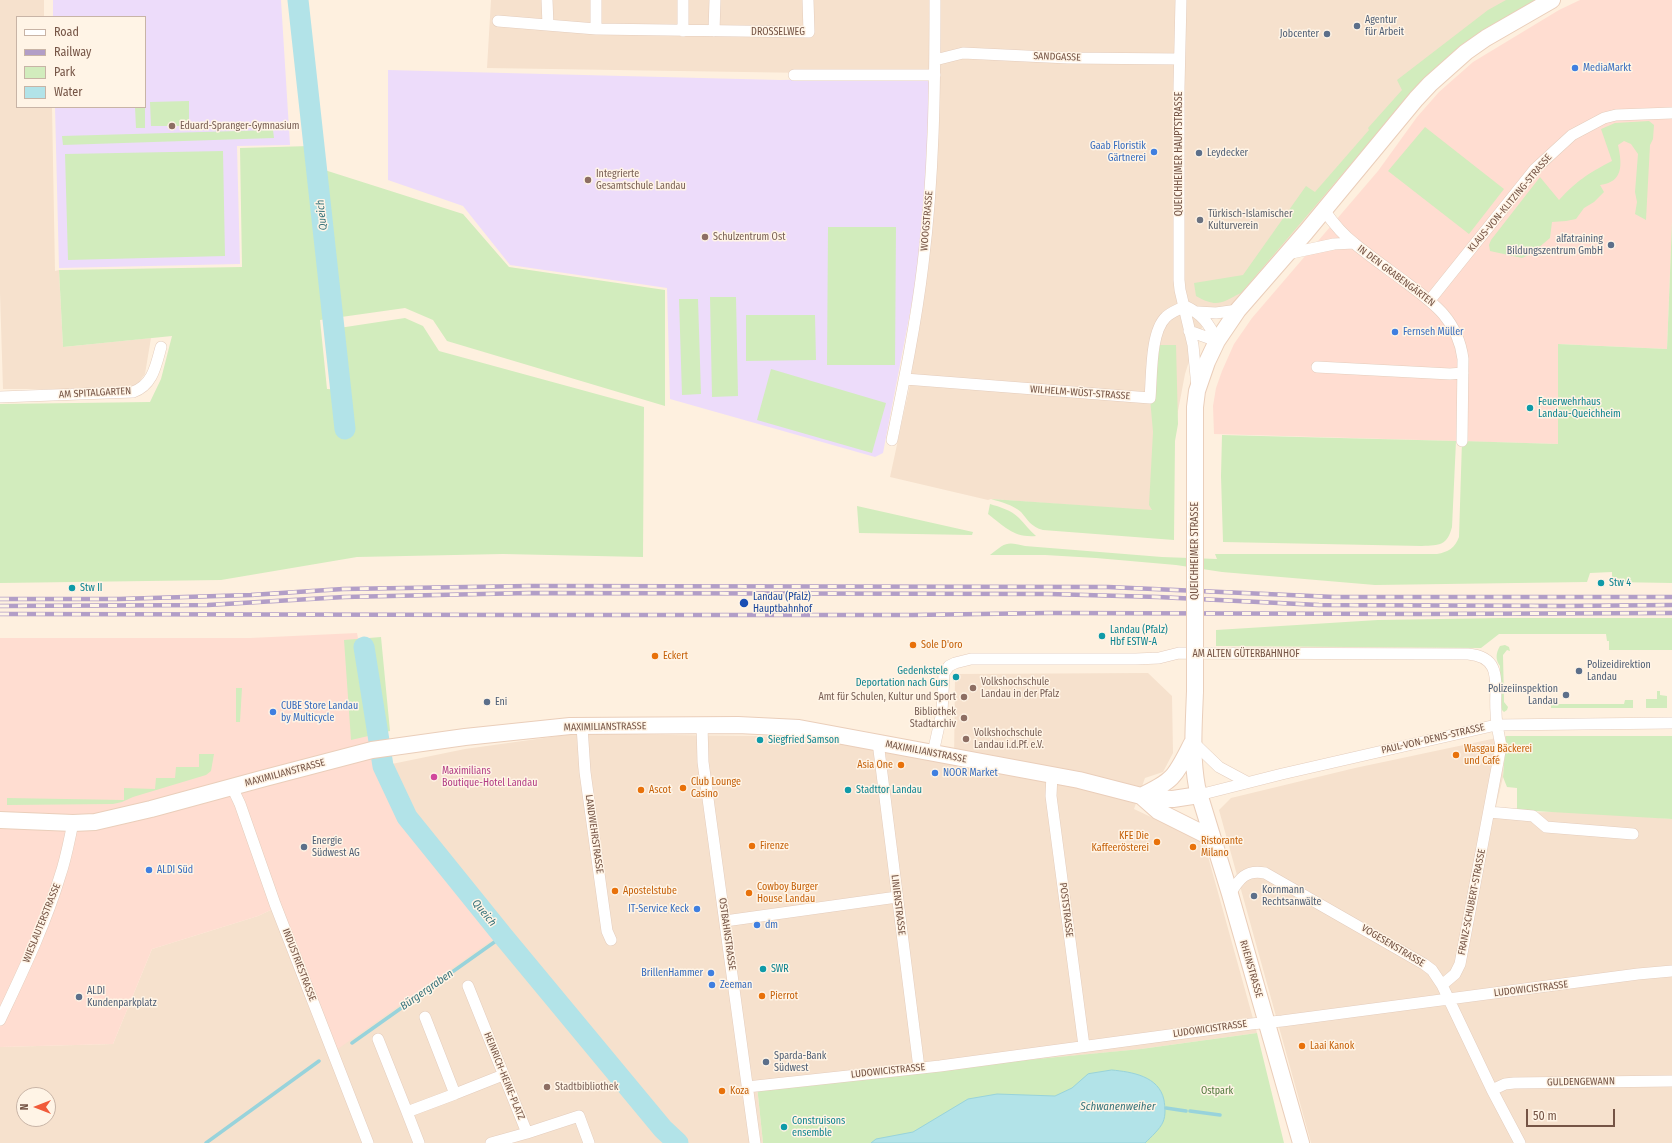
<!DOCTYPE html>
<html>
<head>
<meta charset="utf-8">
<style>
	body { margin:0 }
	#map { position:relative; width:1672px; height:1143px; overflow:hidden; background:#fef0df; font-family:"Fira Sans Condensed",sans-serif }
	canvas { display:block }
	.legend { position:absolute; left:16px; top:16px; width:130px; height:92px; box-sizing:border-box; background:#fff4e6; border:1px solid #c8b4a6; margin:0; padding:5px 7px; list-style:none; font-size:12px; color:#755445 }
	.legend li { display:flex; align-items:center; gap:8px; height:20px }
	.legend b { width:20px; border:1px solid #c8b4a6 }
	.north { position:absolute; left:16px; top:1087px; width:40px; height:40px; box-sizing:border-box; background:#fff4e6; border:1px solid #c8b4a6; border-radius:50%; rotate:270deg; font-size:11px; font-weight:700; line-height:16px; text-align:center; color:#755445 }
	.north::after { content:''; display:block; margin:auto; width:14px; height:18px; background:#f15b3a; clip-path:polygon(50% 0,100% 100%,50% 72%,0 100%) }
	.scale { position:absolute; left:1526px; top:1109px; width:89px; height:18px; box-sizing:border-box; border:2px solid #755445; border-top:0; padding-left:5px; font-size:12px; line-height:14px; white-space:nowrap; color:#755445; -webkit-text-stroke:3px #fff4e6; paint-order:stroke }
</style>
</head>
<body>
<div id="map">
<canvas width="1672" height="1143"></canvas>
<ul class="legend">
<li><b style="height:5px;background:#fff"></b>Road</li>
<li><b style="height:5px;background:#b29ec7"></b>Railway</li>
<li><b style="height:11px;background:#d2ecbd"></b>Park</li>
<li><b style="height:11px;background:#b2e3e8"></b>Water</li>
</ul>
<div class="north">N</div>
<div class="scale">50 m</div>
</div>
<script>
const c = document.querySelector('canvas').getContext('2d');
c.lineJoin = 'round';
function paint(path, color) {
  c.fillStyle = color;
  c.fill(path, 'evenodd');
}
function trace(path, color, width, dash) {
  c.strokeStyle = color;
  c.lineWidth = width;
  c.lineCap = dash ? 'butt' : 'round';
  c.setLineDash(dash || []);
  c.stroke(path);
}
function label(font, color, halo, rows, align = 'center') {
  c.font = font + ' "Fira Sans Condensed",sans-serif';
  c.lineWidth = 3;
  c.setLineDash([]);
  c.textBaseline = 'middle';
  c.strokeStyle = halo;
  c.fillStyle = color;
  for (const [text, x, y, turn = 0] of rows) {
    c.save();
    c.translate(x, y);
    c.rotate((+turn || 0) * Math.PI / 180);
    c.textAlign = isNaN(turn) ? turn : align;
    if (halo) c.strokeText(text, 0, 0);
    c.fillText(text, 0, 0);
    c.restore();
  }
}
const residential = new Path2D(`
	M0,0h44v17h-27v90h35l3,164 4,-1 4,77 88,-9 -6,36 -11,15h-131l-3,-96z
	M491,0h1050l-57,33 -204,218 -48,54 -29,21 -7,13 -11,35 -11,58v75l-22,4 -161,-12 -3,1 -98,-23 21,-97 19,-170 7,-135 -450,-7z
	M1148,673l24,23 1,57 -10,19 -18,6 -11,31 70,33 53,191 -116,16 -384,38 6,56h-763v-96l113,-3 39,-95 106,-33 21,-10 220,29 -94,-117 -23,-52 83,-17 108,-15 189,2 102,10 90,18 1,-90zM24,1095h24v24h-24z
	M1506,736l-3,41 -8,34 28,2 49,-2 100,8v324h-361l-92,-333 12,-12 124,-30z`);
const commercial = new Path2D(`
	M1580,0h92v222l-5,127 -109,-5v100l-344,-10 -1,-28 3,-18 6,-17 12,-27 18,-26 126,-147 39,-54 22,-25 34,-30 86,-52z
	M357,633l25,133 23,52 94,117 -164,116 -56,-145 -21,10 -106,33 -39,95 -113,3v-409h250z`);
const education = new Path2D(`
	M53,0h228l9,145 -53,1 3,118 -181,4 -4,-161h90v-90h-92z
	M388,70l392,10 143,-3 8,7 -5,124 -11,79 -32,166 -8,4 -205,-58 -3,-111 -157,-23 -47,-59 -75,-26z`);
const green = new Path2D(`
	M1506,0h31l-55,33 -44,33 -24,24 -173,203c-20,10 -24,15 -45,3l-2,-13 49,-8 63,-89 9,6 54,-62 -1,-2 34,-38 -5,-10 91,-70z
	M189,101v25h-38l-1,-24z
	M145,104v24h-9l-1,-21h10z
	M1649,121l5,4 -1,14 -3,6 -4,75 -11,-6 2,-12 -2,-10 3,-38 -7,-10 -7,-3 -6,4c4,19 6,37 -18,40l4,7 -10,10 -10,6 -8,11 -10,2 -14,1 -2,16 -19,16 -9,4 -32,-7 -1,-6 2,-5 49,-63 19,23c19,-20 28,-26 53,-39l-11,-32 14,-6z
	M1425,127l79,62 -35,45 -81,-63z
	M273,130l1,8 -211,7 -1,-9z
	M310,146l2,20 151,48 46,53 156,23v116l-218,-65 -14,-21 -28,-12 -85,12 7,69 18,1 -6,-62 66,-10 18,8 16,25 205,56 -1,150 -140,-3 -146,3 -136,23 -221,3v-179l150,-2 11,-23 11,-43 -109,11 -4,-77 183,-3 -2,-119z
	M223,151l2,105 -157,4 -3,-106z
	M1672,222v361l-60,-1v-10l-22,1 -3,9 -212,3 -153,-13 -46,-7 -80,-7 -51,-3h-55c15,-12 16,-14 35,-9l137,11 55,2 -2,-5h222c11,-2 18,-6 22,-17l3,-96 96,3v-100l109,5z
	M828,227h68l-1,138h-68z
	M710,297h26l2,99 -26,1z
	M679,299h19l3,95 -19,1z
	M746,315h69l1,45 -70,1z
	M1154,345h22l2,79 -3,17 -1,99 -131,-10c-12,-3 -15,-10 -22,-18 -8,-7 -20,-10 -30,-13l161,11 -3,-5 4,-73 -3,-34z
	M771,369l115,34 -14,50 -115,-33z
	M1222,435l234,6 -4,86c-5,19 -12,18 -30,19l-199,-4 -2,-66z
	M990,504c10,3 21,6 29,14 6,6 10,12 17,18 -22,2 -31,-9 -48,-22z
	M857,506l116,26 -1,3 -113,-2z
	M1500,618h172v32h-63v-9h-2l-1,-7h-107l-18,14 -265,-2v-16l162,-10z
	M381,637l9,94 -39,9 -7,-100z
	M1505,645l4,2 1,4 -3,-1 -4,5 1,47 4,5 -1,3 -3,2 -3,-3 -1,-43c-5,-7 -4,-13 0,-20z
	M236,688h6l-2,34h-4z
	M1657,691h3v4l7,1v12h-21v-9h11z
	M1625,700h8v8h-82v-4h73z
	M1506,736h166v83l-155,-9v-22l-10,-1 -4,-10z
	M199,754h15l-3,17 -5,4 -73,22 -11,5 -9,2 -106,1v-7l117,2v-12l31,1 1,-11h19l1,-11h23z
	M1257,1033l27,110h-521l-6,-57 384,-37z`);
const water = new Path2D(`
	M1112,1070c20,2 47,6 52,30 1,7 2,15 -1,22 -3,7 -12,15 -18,21h-274l5,-4 37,-7 55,-33 29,-5 58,2 17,-8 16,-14z`);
const stream = new Path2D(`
	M352,1043l151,-107
	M1166,1108l20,3
	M1190,1111l30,4
	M206,1143l113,-82`);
const river = new Path2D(`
	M298,0l47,429
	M364,647l19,119 24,51 96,119 160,193 15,14`);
const street = new Path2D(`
	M547,0l1,25
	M596,0v29
	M683,0v31
	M1181,0l-2,87v193l1,10 13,55 4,42
	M498,21l98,8 213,3 -1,-32
	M714,31l1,-31
	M935,60l28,-7 105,5 111,1
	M794,75h141
	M1324,210c9,13 19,25 31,34 16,13 33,25 49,37 30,22 54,39 59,78l-1,82
	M1287,254l47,-10 20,-1
	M1430,300l105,-131 37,-34 32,-17 12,-3 56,-2
	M1185,306c17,8 24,17 32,35
	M1197,312l19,1 22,-3
	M1189,331l28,10
	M1317,367l133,7 13,-1
	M905,379l245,19c2,-21 0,-66 16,-81 5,-5 12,-7 19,-11
	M0,397l133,-5c20,-7 23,-27 28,-45
	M892,440c12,-58 24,-117 31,-176 11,-88 12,-176 12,-264
	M702,725l1,37 52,381
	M582,726l3,46 22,159 4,9
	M878,742l41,326
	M1193,742l26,25 28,15
	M933,753l9,-41 2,-39 5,-7 6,-3 16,-4h165l23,-1 20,-5 289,1c36,3 26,31 28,58 0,12 3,23 5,34l-41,218 -5,10 -13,11
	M1052,774l-1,22 33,250
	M232,787l8,17 35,100 93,239
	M1199,795l83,-21 214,-49 176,-2
	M1489,812l44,4 13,11 87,7
	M1230,894c9,-15 16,-25 35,-21l159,91 8,6 10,15 50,105 28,53
	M725,921l172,-24
	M468,986l59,147 52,-17 10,27
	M425,1017l30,77 48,-19
	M0,1020c22,-47 45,-94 60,-144 6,-17 9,-35 13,-53
	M378,1039l29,73 48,-18
	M747,1087l193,-21 311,-42 31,-3 356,-47 34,-3
	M1492,1090l13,-6 9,-1 158,-2
	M407,1112l12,31
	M491,1143l36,-10`);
const secondary = new Path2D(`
	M1195,509v-102l2,-16 10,-29 10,-21 21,-31 68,-78 110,-133 14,-15 36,-32 20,-14 66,-38
	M1195,691c-1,32 -4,64 2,96l33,107 71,249
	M1141,796l17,15 54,27
	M1141,796c34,-16 34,-20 51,-53
	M0,820l73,3 22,-1 56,-13 114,-31 107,-28 93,-13 105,-11 168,-1 61,3 280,52 70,18 24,1 26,-4`);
const rail = new Path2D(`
	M0,599h119l132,-4 92,-6 186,-3 579,1 226,10h338
	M0,606l208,-1 136,-8 185,-4 520,1 109,3 161,8 245,1 108,-1
	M0,614l528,1h384l137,-2 373,1 250,-1`);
const secondaryBridge = new Path2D(`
	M1195,691v-182`);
const markers = [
	[1357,26,4,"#5c6f8a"],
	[1327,34,4,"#5c6f8a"],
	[1575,68,4,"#3f7fe0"],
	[172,126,4,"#8d6e63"],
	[1154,152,4,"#3f7fe0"],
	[1199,153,4,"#5c6f8a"],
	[588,180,4,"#8d6e63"],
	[1200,220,4,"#6b7280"],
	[705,237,4,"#8d6e63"],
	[1611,245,4,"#5c6f8a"],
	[1395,332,4,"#3f7fe0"],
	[1530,408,4,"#0f9aa8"],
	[1601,583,4,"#0f9aa8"],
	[72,588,4,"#0f9aa8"],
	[744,603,5,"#1a4fb4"],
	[1102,636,4,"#0f9aa8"],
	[913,645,4,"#e8710a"],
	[655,656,4,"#e8710a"],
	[1579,671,4,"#5c6f8a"],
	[956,677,4,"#0f9aa8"],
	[973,688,4,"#8d6e63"],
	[1566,695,4,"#5c6f8a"],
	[964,697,4,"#8d6e63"],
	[487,702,4,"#5c6f8a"],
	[273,712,4,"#3f7fe0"],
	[964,718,4,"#8d6e63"],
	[966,739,4,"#8d6e63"],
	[760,740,4,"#0f9aa8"],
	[1456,755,4,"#e8710a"],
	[901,765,4,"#e8710a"],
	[935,773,4,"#3f7fe0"],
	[434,777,4,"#d1479c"],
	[683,788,4,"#e8710a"],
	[641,790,4,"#e8710a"],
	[848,790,4,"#0f9aa8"],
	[1157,842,4,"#e8710a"],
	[752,846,4,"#e8710a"],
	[304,847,4,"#5c6f8a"],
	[1193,847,4,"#e8710a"],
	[149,870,4,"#3f7fe0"],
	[615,891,4,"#e8710a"],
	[749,893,4,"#e8710a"],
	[1254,896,4,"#5c6f8a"],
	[697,909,4,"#3f7fe0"],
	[757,925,4,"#3f7fe0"],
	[763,969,4,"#0f9aa8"],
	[711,973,4,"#3f7fe0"],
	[712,985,4,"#3f7fe0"],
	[762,996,4,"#e8710a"],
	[79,997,4,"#5c6f8a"],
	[1302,1046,4,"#e8710a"],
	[766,1062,4,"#5c6f8a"],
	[547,1087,4,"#8d6e63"],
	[722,1091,4,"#e8710a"],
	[784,1127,4,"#0f9aa8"]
];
const serviceNames = [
	["Agentur",1365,20],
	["für Arbeit",1365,32],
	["Jobcenter",1319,34,"right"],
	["Leydecker",1207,153],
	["alfatraining",1603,239,"right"],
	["Bildungszentrum GmbH",1603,251,"right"],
	["Polizeidirektion",1587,665],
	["Landau",1587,677],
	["Polizeiinspektion",1558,689,"right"],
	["Landau",1558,701,"right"],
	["Eni",495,702],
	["Energie",312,841],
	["Südwest AG",312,853],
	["Kornmann",1262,890],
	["Rechtsanwälte",1262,902],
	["ALDI",87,991],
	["Kundenparkplatz",87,1003],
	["Sparda-Bank",774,1056],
	["Südwest",774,1068]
];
const streetNames = [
	["DROSSELWEG",778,32],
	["SANDGASSE",1057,57,2],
	["QUEICHHEIMER HAUPTSTRASSE",1179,154,-90],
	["KLAUS-VON-KLITZING-STRASSE",1510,203,-50],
	["WOOGSTRASSE",927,221,-85],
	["IN DEN GRABENGÄRTEN",1396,276,37],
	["AM SPITALGARTEN",95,393,-3],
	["WILHELM-WÜST-STRASSE",1080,393,4],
	["QUEICHHEIMER STRASSE",1195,551,-90],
	["AM ALTEN GÜTERBAHNHOF",1246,654],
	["MAXIMILIANSTRASSE",605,727,-1],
	["PAUL-VON-DENIS-STRASSE",1433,739,-13],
	["MAXIMILIANSTRASSE",926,752,11],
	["MAXIMILIANSTRASSE",285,773,-15],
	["LANDWEHRSTRASSE",594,834,82],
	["FRANZ-SCHUBERT-STRASSE",1472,902,-79],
	["LINIENSTRASSE",898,905,83],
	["POSTSTRASSE",1066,910,83],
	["WIESLAUTERSTRASSE",42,923,-68],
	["OSTBAHNSTRASSE",727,934,82],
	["VOGESENSTRASSE",1393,946,31],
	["INDUSTRIESTRASSE",299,965,69],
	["RHEINSTRASSE",1251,969,74],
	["LUDOWICISTRASSE",1531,989,-7],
	["LUDOWICISTRASSE",1210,1029,-8],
	["LUDOWICISTRASSE",888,1071,-6],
	["HEINRICH-HEINE-PLATZ",504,1076,68],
	["GULDENGEWANN",1581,1082,-1]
];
const shopNames = [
	["MediaMarkt",1583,68],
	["Gaab Floristik",1146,146,"right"],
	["Gärtnerei",1146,158,"right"],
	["Fernseh Müller",1403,332],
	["CUBE Store Landau",281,706],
	["by Multicycle",281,718],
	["NOOR Market",943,773],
	["ALDI Süd",157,870],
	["IT-Service Keck",689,909,"right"],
	["dm",765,925],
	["BrillenHammer",703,973,"right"],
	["Zeeman",720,985]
];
const educationNames = [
	["Eduard-Spranger-Gymnasium",180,126],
	["Integrierte",596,174],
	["Gesamtschule Landau",596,186],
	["Schulzentrum Ost",713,237],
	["Volkshochschule",981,682],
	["Landau in der Pfalz",981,694],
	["Amt für Schulen, Kultur und Sport",956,697,"right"],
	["Bibliothek",956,712,"right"],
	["Stadtarchiv",956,724,"right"],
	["Volkshochschule",974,733],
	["Landau i.d.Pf. e.V.",974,745],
	["Stadtbibliothek",555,1087]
];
const worshipNames = [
	["Türkisch-Islamischer",1208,214],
	["Kulturverein",1208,226]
];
const cultureNames = [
	["Feuerwehrhaus",1538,402],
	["Landau-Queichheim",1538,414],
	["Stw 4",1609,583],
	["Stw II",80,588],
	["Landau (Pfalz)",1110,630],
	["Hbf ESTW-A",1110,642],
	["Gedenkstele",948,671,"right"],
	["Deportation nach Gurs",948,683,"right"],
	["Siegfried Samson",768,740],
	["Stadttor Landau",856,790],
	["SWR",771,969],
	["Construisons",792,1121],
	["ensemble",792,1133]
];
const transitNames = [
	["Landau (Pfalz)",753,597],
	["Hauptbahnhof",753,609]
];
const foodNames = [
	["Sole D'oro",921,645],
	["Eckert",663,656],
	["Wasgau Bäckerei",1464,749],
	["und Café",1464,761],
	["Asia One",893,765,"right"],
	["Club Lounge",691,782],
	["Casino",691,794],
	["Ascot",649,790],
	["KFE Die",1149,836,"right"],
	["Kaffeerösterei",1149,848,"right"],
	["Ristorante",1201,841],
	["Milano",1201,853],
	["Firenze",760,846],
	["Cowboy Burger",757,887],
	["House Landau",757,899],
	["Apostelstube",623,891],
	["Pierrot",770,996],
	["Laai Kanok",1310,1046],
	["Koza",730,1091]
];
const hotelNames = [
	["Maximilians",442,771],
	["Boutique-Hotel Landau",442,783]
];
const parkNames = [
	["Ostpark",1217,1091]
];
const waterNames = [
	["Queich",322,215,-96],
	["Queich",484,913,51],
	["Bürgergraben",427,990,-35],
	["Schwanenweiher",1118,1107]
];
paint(residential, '#f6e1cd');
paint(commercial, '#ffddd1');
paint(education, '#eddcfa');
paint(green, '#d2ecbd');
paint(water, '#b2e3e8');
trace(water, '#98d3db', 1);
trace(stream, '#98d3db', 3.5);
trace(river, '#b2e3e8', 21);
trace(street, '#e4cdbd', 12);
trace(secondary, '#eaceba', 18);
trace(street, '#fff', 11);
trace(secondary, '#fff', 16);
trace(rail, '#b29ec7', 4.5);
trace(rail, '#fff4e6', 3, [9]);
trace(secondaryBridge, '#eaceba', 18, []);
trace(secondaryBridge, '#fff', 16);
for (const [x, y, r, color] of markers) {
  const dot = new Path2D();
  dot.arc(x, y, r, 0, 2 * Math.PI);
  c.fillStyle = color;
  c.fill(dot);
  trace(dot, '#fff4e6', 1.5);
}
label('10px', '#4e5e75', '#fff4e6', serviceNames, 'left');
label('10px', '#755445', '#fff4e6', streetNames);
label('10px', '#366cbe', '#fff4e6', shopNames, 'left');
label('10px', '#785e54', '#fff4e6', educationNames, 'left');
label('10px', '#5b616d', '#fff4e6', worshipNames, 'left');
label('10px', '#0d838f', '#fff4e6', cultureNames, 'left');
label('10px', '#164399', '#fff4e6', transitNames, 'left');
label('10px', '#c56008', '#fff4e6', foodNames, 'left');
label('10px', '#b23c85', '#fff4e6', hotelNames, 'left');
label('10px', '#4e763a', '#fff4e6', parkNames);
label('italic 11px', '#38747c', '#fff4e6', waterNames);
</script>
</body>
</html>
